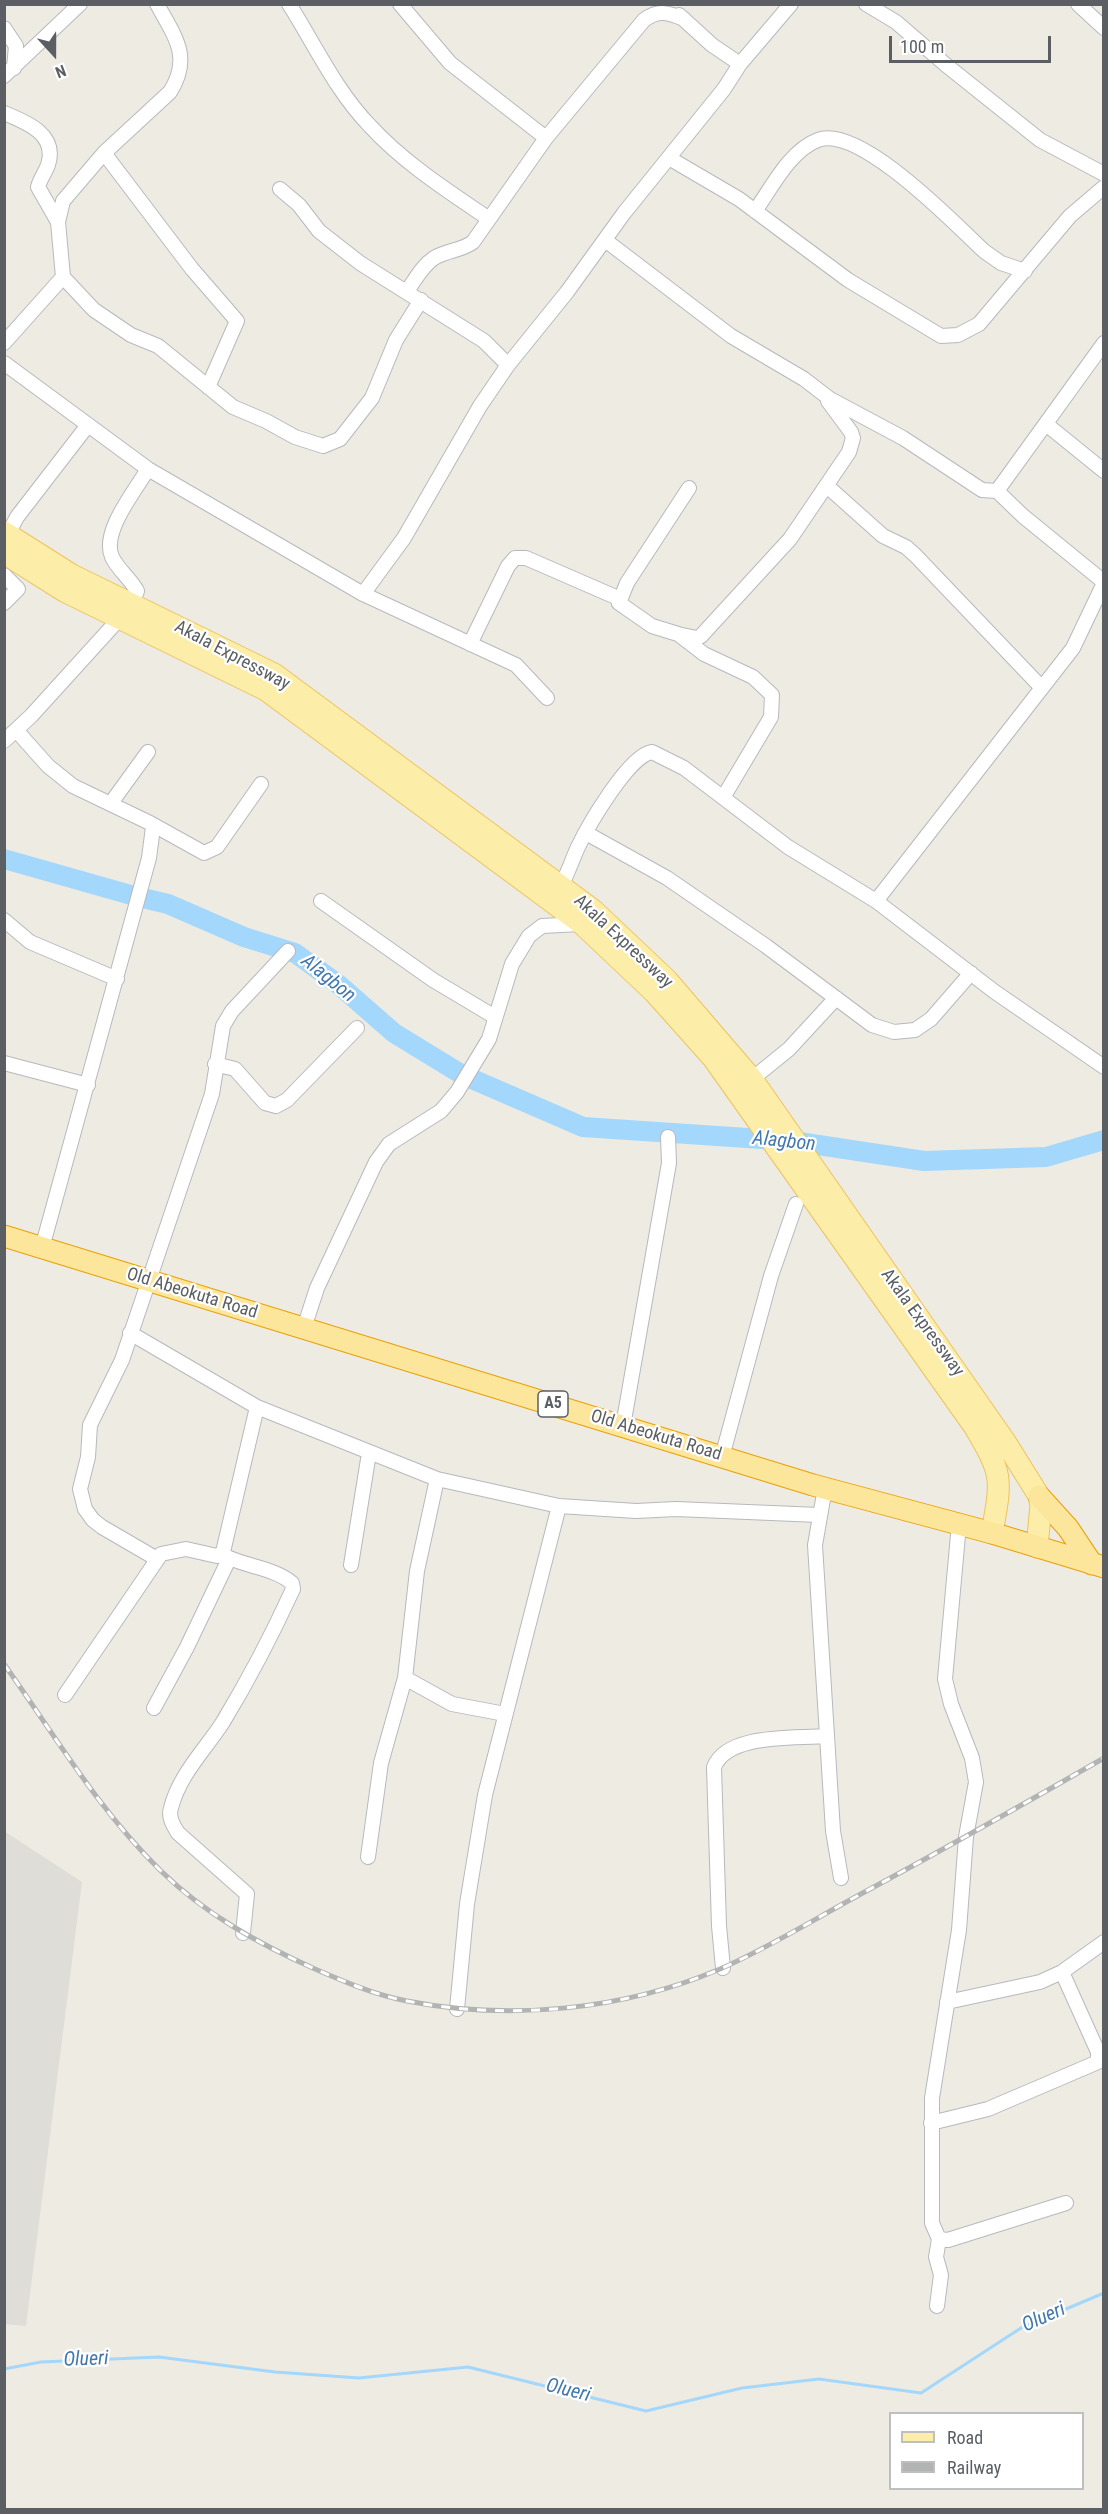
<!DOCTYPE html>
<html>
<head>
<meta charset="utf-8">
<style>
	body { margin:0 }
	#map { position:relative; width:1108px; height:2514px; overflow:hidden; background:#eeebe3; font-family:"Roboto Condensed",sans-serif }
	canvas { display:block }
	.frame { position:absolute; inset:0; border:6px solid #5b5f63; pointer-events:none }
	.legend { position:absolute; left:889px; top:2412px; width:195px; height:78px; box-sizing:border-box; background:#fff; border:2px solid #bdbfc1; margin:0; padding:8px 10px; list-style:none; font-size:18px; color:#5b5f63 }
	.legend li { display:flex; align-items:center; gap:12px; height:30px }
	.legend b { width:30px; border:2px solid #bdbfc1 }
	.north { position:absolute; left:24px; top:24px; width:60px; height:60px; -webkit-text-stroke:4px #fff; paint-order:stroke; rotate:159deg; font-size:16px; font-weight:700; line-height:24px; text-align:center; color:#5b5f63 }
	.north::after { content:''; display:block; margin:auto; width:21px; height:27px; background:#5b5f63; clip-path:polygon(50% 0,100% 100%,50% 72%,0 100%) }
	.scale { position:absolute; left:889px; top:36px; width:162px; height:27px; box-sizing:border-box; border:3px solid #5b5f63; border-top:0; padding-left:8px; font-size:18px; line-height:21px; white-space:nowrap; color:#5b5f63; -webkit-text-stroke:4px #fff; paint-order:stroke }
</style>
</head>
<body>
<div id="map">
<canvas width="1108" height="2514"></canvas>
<div class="frame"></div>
<ul class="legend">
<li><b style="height:8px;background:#fceea9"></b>Road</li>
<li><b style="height:8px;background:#b2b3b3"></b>Railway</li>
</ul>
<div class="north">N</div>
<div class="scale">100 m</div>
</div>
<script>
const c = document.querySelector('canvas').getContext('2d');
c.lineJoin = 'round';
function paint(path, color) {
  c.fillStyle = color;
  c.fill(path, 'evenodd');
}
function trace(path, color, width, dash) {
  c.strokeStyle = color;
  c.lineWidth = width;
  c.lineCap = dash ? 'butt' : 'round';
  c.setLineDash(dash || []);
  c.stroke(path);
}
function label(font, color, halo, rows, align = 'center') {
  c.font = font + ' "Roboto Condensed",sans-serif';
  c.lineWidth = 4.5;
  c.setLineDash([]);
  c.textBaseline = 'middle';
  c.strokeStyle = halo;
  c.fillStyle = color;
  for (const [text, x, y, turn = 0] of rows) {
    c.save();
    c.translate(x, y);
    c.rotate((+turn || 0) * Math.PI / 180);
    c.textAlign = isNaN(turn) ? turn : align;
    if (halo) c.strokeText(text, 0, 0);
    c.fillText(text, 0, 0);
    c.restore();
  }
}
const industrial = new Path2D(`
	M4,1831l78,51 -56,444 -22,-2z`);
const stream = new Path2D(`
	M4,2369l37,-7 118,-5 116,15 84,6 109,-11 178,44 96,-23 77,-9 102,14 100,-65 83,-35`);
const river = new Path2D(`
	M4,859l127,36
	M147,899l21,5 76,33 51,16 43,31 56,49 67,41
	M472,1079l111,48 209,14 132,20 122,-4 58,-17`);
const minor = new Path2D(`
	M157,4c18,33 35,53 13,88l-66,61 -41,48 -5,21 5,55 31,33 37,25 27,11 75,61 33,14 29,16 28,9 17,-7 32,-41 24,-58 25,-40
	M289,4c26,41 47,87 81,122 34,37 78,65 119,93
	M400,4l50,59 96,75
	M866,4l30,18 50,43 94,75 64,34
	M1078,4l26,24
	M679,15l33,30 28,19
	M4,28l12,18 -2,22
	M4,76l76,-72
	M4,113c22,9 54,21 44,52 -3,8 -8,14 -10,22l20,35
	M104,153l88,116 45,52 -29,66
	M669,158l70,41 109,81 93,56 17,-1 21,-11 91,-108 34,-29
	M280,189l19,16 20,26 41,32 124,78 24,24
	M755,211c16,-22 35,-61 63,-71 41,-16 136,83 166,111l17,12 24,8
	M605,240l126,96 73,43 26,20 73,39 79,52 15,1 26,25 81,66
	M407,291c8,-11 15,-25 27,-33 13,-8 27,-7 39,-16l73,-104 98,-118c15,-11 25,-7 40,-1
	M4,343l59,-66
	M4,363l144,106 215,125 153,71 31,33
	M1046,424l58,47
	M827,486l56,50 23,11 9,8 127,133
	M689,488l-62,95 -8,20 33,23 26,8 26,20 49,23 19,18 -1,22 -47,79
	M997,491l107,-148
	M8,534l9,-17 71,-92
	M4,575l14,14 -14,14
	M363,594l41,-56 76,-132 28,-41 59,-73 57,-79 100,-124 16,-25 51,-60
	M132,604l5,-13c-6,-12 -19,-21 -25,-34 -11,-25 23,-66 36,-88
	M682,635l15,3 4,-2 89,-97 59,-87 4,-14 -2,-6 -23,-31
	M470,644l38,-78 7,-8h11l92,40
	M16,730l32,36 25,20 77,37 54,30 13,-6 44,-63
	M4,741l27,-25 89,-98
	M111,803l37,-51
	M586,833l81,45 99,68 106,79 22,7 21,-2 16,-11 40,-46
	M561,886c7,-13 11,-26 17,-39 10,-21 51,-92 74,-95l32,16 104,79 88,54 119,91 109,75
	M321,901l112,79 62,37
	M876,901l197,-253 31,-65
	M4,920l26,22 87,37
	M4,1063l84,22
	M215,1064l20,5 30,34 11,3 11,-6 70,-72
	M752,1079l37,-30 47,-51
	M42,1248l107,-390 4,-31
	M304,1328l13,-40 59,-126 13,-18 52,-33 16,-19 32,-53 23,-75 17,-28 13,-10 38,-2
	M130,1333l127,74 180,72 122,27 77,5 40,-2 143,6
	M623,1426l46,-263 -1,-26
	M722,1457l49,-181 25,-72
	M825,1488l-10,57 18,286 8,47
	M959,1524l-14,155 6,25 21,54 4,24 -10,55 -7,93 -27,168v125l7,16 9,1 118,-37
	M221,1554c23,13 52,13 71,29l1,6c-21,46 -44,90 -70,133 -18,28 -44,53 -52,86 -3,9 2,17 7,25l69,61 -4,39
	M157,1559l-55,-32 -9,-7 -8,-11 -5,-20 8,-32 2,-32 32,-65 90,-266 11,-68 9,-15 56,-60
	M351,1565l18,-112
	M405,1678l47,26 53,10
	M65,1695l96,-141 25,-5 31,7 6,-4 34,-145
	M154,1708l33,-61 42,-88
	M368,1857l13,-94 24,-85 12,-107 20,-92
	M723,1968l-4,-42 -5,-159c14,-34 80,-28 112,-31
	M947,2002l93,-20 22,-10 42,-30
	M457,2009l10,-105 18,-109 74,-289
	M931,2123l57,-14 110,-47v-10l-36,-80
	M937,2306l4,-31 -5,-18 3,-18`);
const primary = new Path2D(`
	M4,532l68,43 202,99 319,236 74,70 85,99 254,364 33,53 2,9 -4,42
	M4,553l60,38 202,99 316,234 72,68 59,66 261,368c29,49 28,51 18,107`);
const trunk = new Path2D(`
	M4,1236l809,249 179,48 112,34
	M1039,1496l29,32 24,36`);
const rail = new Path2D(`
	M4,1664c50,70 95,147 157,207 44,43 98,73 154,98 30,13 60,26 92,32 103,20 217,9 313,-32 48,-21 93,-49 139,-74 82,-44 163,-90 245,-137`);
const shields = [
	[553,1404,30]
];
const shieldNames = [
	["A5",553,1404]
];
const streetNames = [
	["Akala Expressway",232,656,28],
	["Akala Expressway",623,942,43],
	["Old Abeokuta Road",192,1294,17],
	["Akala Expressway",922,1323,54],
	["Old Abeokuta Road",656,1436,17]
];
const waterNames = [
	["Alagbon",328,979,39],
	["Alagbon",784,1142,6],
	["Olueri",1044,2318,-24],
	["Olueri",86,2360,-2],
	["Olueri",568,2391,14]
];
paint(industrial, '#dfddd8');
trace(stream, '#a4d7fc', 3);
trace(river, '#a4d7fc', 20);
trace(minor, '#b6b9bd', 16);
trace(primary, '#edc35d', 23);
trace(trunk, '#eaa007', 23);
trace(minor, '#fff', 14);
trace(primary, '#fceea9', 21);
trace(trunk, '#fbe69c', 21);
trace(rail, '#b2b3b3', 5);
trace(rail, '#fff', 3, [9]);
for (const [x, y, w] of shields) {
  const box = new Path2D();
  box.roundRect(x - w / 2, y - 13, w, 26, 4.5);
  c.fillStyle = '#fff';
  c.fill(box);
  trace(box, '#5b5f63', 1.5);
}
label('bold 16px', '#5b5f63', null, shieldNames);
label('18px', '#5b5f63', '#fff', streetNames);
label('italic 20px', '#4278ae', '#fff', waterNames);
</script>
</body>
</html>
